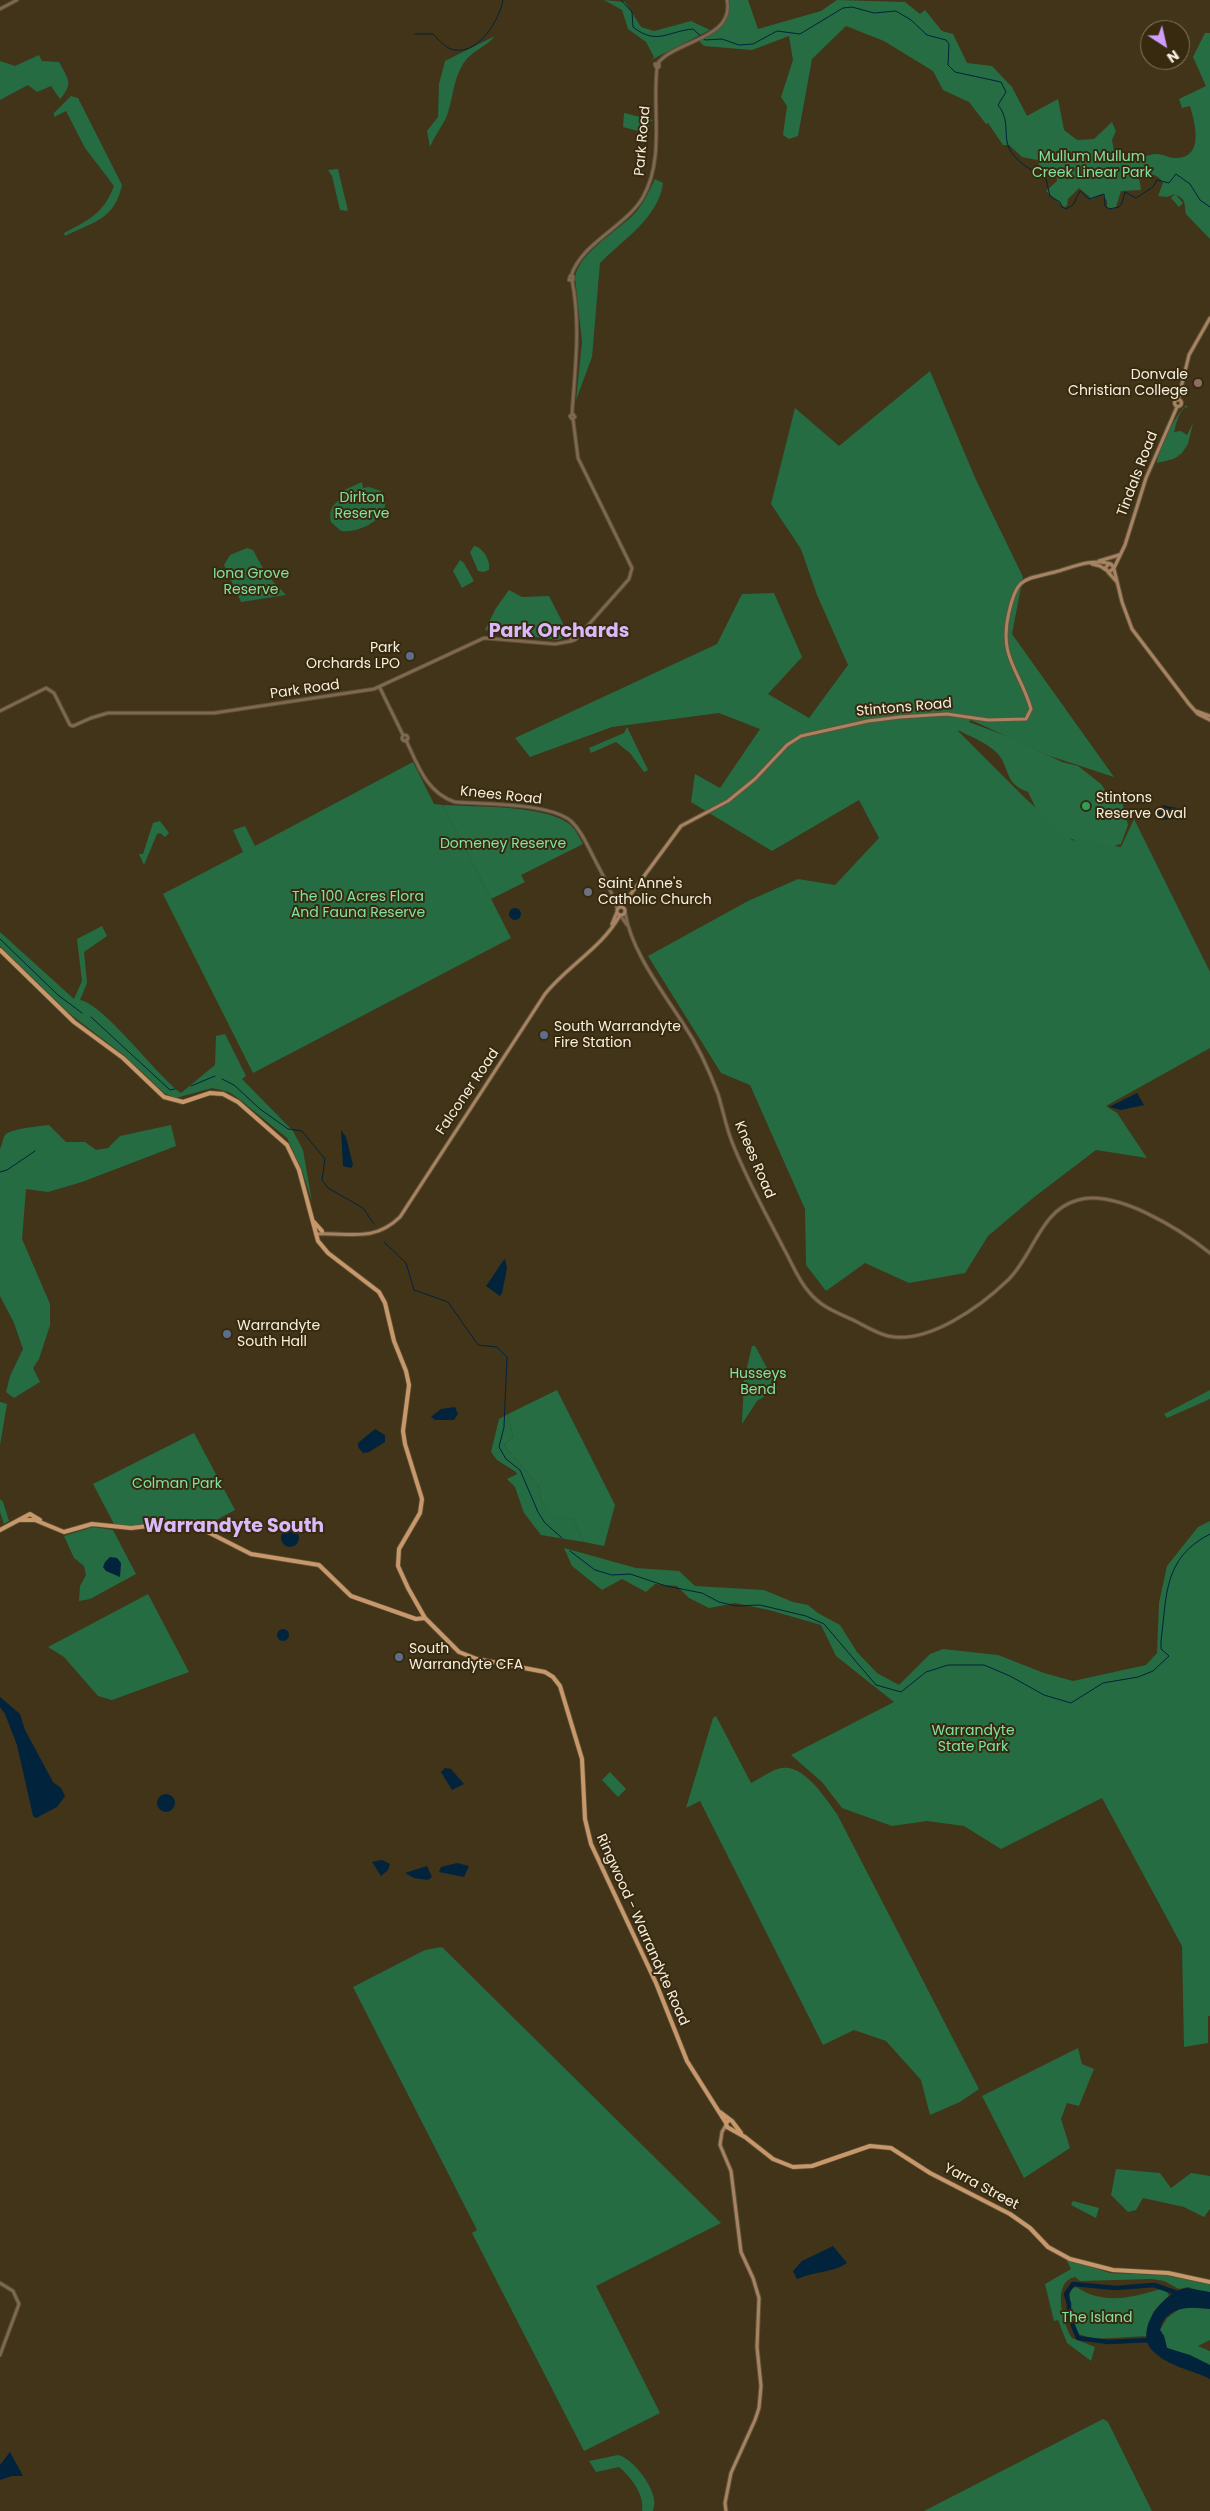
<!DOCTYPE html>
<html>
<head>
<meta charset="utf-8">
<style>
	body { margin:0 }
	#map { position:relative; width:1210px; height:2511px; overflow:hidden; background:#413419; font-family:Poppins,sans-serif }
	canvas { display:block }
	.north { position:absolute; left:1140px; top:20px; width:50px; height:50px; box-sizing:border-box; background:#372a0f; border:1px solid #847962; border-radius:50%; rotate:145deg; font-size:14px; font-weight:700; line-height:20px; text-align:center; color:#f7efdf }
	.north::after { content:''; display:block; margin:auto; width:18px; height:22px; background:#d09dff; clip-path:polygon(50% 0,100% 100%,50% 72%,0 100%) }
</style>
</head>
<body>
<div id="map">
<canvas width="1210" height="2511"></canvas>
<div class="north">N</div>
</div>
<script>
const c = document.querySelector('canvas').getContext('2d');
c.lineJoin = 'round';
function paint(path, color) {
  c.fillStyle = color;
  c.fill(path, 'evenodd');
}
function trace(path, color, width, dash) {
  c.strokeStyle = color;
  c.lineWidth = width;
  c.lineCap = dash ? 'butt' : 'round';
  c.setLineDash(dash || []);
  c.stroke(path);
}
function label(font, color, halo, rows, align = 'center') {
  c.font = font + ' Poppins,sans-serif';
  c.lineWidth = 4;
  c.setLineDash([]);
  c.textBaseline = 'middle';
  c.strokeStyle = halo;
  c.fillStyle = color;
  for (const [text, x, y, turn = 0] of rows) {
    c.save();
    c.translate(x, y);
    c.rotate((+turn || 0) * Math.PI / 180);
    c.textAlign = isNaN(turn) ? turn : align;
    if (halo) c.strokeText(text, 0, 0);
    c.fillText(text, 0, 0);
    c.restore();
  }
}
const green = new Path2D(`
	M729,0h19l10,29 63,-18 16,-11 68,2 15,12 5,-4 17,21 11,3 14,29 25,3 20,21 15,29 31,-17 6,31 13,10 17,-1 18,-17 4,9 -4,9 2,11 13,10c12,0 19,-7 30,-7 6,0 12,4 18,4 30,1 20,-36 15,-52l-8,2 -3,-9 27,-13 -13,-29 12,-24h5v206l-24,-25c-2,-9 1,-15 -10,-19l7,8 -4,4 -8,-9 4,-4 -8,3 -9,-1 5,-13c-6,-10 -13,-10 -24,-6l2,13 -20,1 -5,16 -3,2 -6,-2v-6l-5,-7 -10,5 -13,-11 -11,11 -1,7 -3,1 -18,-16 11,-10v-3l-16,-9 -4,-9 -15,-3 -13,-12h-6l-15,-22 -2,1 -17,-22 -26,-12 -10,-19 -49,-30 -38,-15 -34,33 -14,77 -9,3 -6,-4 4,-29 -6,-9 12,-37 -4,-24 -37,14 -48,-4 -6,-6c20,-9 34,-16 31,-40z
	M624,113l29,7 -4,3v11l-26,-7z
	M338,169l10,42 -8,-1 -8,-34 -4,-6z
	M1186,405l2,3 -3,-1c-7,6 -9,18 -11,25l7,-1 6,4 6,-12 -5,21 -6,9 -2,2 -2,-1 1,2 -6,3 -16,4c1,-14 19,-49 29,-58z
	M474,546c9,1 17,15 15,24l-6,2 -5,-1 -8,-19z
	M460,560l4,3 10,18 -12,7 -9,-17z
	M509,590l13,7 27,-1 20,39 -11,5 -73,-10 11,-22z
	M966,721l62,23 3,3 31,15 16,4 23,18 6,9 14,5 7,27 -7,19 -5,1 -3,5c-18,-2 -57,-14 -68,-27 -7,-9 -12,-21 -17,-31 -25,-9 -17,-24 -31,-39 -11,-11 -28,-17 -41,-24z
	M443,805c32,2 100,0 125,18 7,5 11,14 15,21l-62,31 4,7 -34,17z
	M160,821l9,12 -4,4 -5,-4 -3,1 -13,31 -5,-11h4l10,-31z
	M557,1390l58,115 -11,41 -20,-4 -11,-23 -19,-2 -12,-15 -4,-17 -34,-40 9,-8 -5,-23z
	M0,1402l7,2 -7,41z
	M194,1433l41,77 -32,17 -22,-7 -50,8 -17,-4 -21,-40z
	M0,1499l3,3 6,19 -5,3 -4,-12z
	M610,1772l16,17 -8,8 -16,-17z
	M1073,2201l26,7 -3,10 -25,-13z`);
const forest = new Path2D(`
	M604,0l21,2 16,25 13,4 37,-10 19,9 -59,30 3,-3 -8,-15 -18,-13 -6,-19z
	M495,36c-9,11 -24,15 -32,28 -11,18 -10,40 -18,56 -5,9 -11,17 -15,27l-3,-16 11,-14 1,-33 6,-23z
	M39,55l3,6 17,1c9,17 15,21 1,37l-9,-13 -14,6 -9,-7 -28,15v-39l15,5z
	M71,96l7,2 44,87c-8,35 -27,36 -57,51l-1,-3c25,-13 40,-20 50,-47l-29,-38 -19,-37 -12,6v-4z
	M655,179l8,4c-4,34 -40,57 -63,80l-8,94 -16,43 6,-58 -7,-64c3,-25 43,-47 60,-65 9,-10 14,-22 20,-34z
	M930,371l46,109 47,97 -11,57 102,143 -64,-21 -79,-36 -13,11 67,67 47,42 49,7 13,-28 76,153v76l-104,58 11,7 30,45 -51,-8 -63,48 -45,38 -23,37 -56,10 -44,-20 -39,28 -20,-26 -1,-56 -55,-124 -29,-12 -73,-117 100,-55 50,-22 37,6 44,-47 -20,-38 -87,51 -81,-49 4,-28 25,14 40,-59 -41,-16 -107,14 -82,30 -15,-19 202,-94 25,-50 32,-1 28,64 -34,37 41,24 39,-53 -31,-70 -16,-46 -30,-45 24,-96 44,38z
	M362,482l1,6 6,-1 12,4c17,23 -20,43 -40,40l-10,-9c-3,-13 3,-20 14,-25l-3,-6z
	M247,548l6,2 13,24 20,21 -45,7 -17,-37 6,-10z
	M627,727l21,43 -4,2 -14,-19 -14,-11 -25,11 -2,-5 35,-15z
	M413,762l21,42 9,1 68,133 -258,135 -90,-179 80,-42 -10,-22 12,-4 10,20z
	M102,926l5,10 -23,16 3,31 -7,17c24,4 76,75 101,93l34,-28 1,-29 9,-2 21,42 -4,3 51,52 10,19 9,52 -10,-32 -15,-32 -49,-40 -9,-6 -17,-4 -36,10 -12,-5 -39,-37 -55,-42 -70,-68v-14l74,67 8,-18 -5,-42z
	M49,1125l17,17h19l11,8 12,-2 12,-12 51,-11 5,21 -94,36 -34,10 -22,-3 -4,50 28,65v21l-11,34 -6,9 7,14 -26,16 -8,-6 4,-16 13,-27 -9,-26 -14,-27v-147c3,-5 2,-11 6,-15 6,-5 33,-8 43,-9z
	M752,1346h3l23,42 -21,13 -15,23 2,-44z
	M1210,1390v9l-43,19 -3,-4z
	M508,1414l5,23 -9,8 34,40 4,17 12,14 19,3 11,23 -43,-7 -17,-22 -9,-26 -8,-8 10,-5 -1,-2 -19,-12 -6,-8 8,-33z
	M1210,1521v495h-2v27l-24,4 -2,-101 -80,-148 -101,51 -37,-23 -37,-5 -35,5 -50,-18 -20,-26 -31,-27 103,-53 -58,-46 -15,-31 -52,-15 -34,-7 -26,5 -20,-10 -12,-12 -22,-2 -9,8 -24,-13 -20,11 -30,-24 -8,-18 72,20 43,3 16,15 69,4 29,12 15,3 10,8 22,12 17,27 20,21 22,12 31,-31 13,-5 55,6 46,18 29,8 73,-16 11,-12 2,-50 8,-37 31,-39z
	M93,1527l20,3 23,44 -46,25 -11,2 1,-15 6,-11 -2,-9 -10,-8 -10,-22z
	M148,1594l41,78 -77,28 -14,-4 -34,-39 -16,-10z
	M716,1716l35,67c9,-4 21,-14 31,-15 22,-4 44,31 55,46l142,275 -19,13 -30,13 -9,-35 -35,-39 -32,-11 -31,15 -123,-244 -14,7 27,-90z
	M442,1947l279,276 -125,63 64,127 -76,38 -112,-218 5,-3 -124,-243 72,-37z
	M1078,2048l4,16 12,5 -15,37 -12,-3 -6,16 9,29 -46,30 -42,-82z
	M1116,2169l44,4 11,15 20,-15 19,3v33l-6,8 -20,-10 -41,-9 -7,12 -8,2 -17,-17z
	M1066,2259l44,14 54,2 46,9v8h-7l-15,-5 -9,2 -15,-8 -12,-2 -72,2 -5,-4c-24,5 -12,48 -3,61l23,9 -4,14 -24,-18 -9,-23 -4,1 -9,-37 26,-15z
	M1076,2287c28,18 54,11 85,2l6,3 2,4 -16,16 -5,24 -55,3 -14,-5c-10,-14 -9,-28 -9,-45z
	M1182,2307l28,2v31l-12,6 12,5v14l-19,-9 -24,-8 -3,-12 -4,-6 7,-12z
	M1103,2419l5,3 44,89h-228z
	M618,2455c14,3 34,29 36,44 1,3 0,8 -1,12h-11c3,-16 -11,-34 -23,-44l-23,5 -7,-11z`);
const water = new Path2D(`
	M1162,805l15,3 5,7 -8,4 -14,1 -2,-5z
	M509 914a6 6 0 1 1 12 0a6 6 0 1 1-12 0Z
	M1137,1093l7,12 -23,5 -12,-3z
	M341,1130l5,7 7,28 -2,3 -8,-2z
	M505,1259l2,9 -5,25 -2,3 -14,-10c5,-6 16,-25 19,-27z
	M455,1407l3,7 -4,6h-19l-4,-3 10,-8z
	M375,1429l10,6v7l-16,10 -6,1 -5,-6v-4z
	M281 1538a9 9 0 1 1 18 0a9 9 0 1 1-18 0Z
	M110,1557l7,1 4,5 -1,14 -14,-6 -3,-4 2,-5z
	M277 1635a6 6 0 1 1 12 0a6 6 0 1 1-12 0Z
	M0,1697l20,17 5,16 28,52 8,6 4,8 -8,11 -21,11 -3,-2 -16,-71 -12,-31 -5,-7z
	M445,1768l6,1 13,15 -12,6 -11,-18z
	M157 1803a9 9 0 1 1 18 0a9 9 0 1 1-18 0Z
	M382,1860l8,4 -2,6 -7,6 -9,-14z
	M457,1863l12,3 -5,11 -25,-5 2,-5z
	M427,1866l5,11 -4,3 -14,-2 -9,-5z
	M833,2246l14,17c-14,10 -32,8 -50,16l-4,-8 9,-10z
	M1187,2288l23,4v17c-19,-3 -45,-3 -50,21l4,6 3,12 23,7 20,10v14c-18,-9 -42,-13 -56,-27 -22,-20 9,-61 33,-64z
	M10,2452l13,24h-11l-12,4v-15z`);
const stream = new Path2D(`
	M621,0l11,12 1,15c24,19 35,4 60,2l12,11 17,-1 17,6 14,-1 24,-13 23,3 43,-26 9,-1 22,6 22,-2 15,9 16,15 19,5 3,4 -1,21 7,7 46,10 5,10 -8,13c10,12 7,24 9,37 4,18 25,28 39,37l4,17 10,6 2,5 4,2 7,-4 7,-14 9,8 15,-5 1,12 4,3 10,-2 3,-4 3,-11 11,6 17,-11 4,-7 12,3 7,-9 14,10 10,16 10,7
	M415,34h18c6,6 13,15 22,16 24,4 45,-31 48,-50
	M0,939l58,56 24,18
	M91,1017l79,73 5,-1
	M222,1079l12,6 26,24 28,20 14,2 23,28 -3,21 6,8 35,20 11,16
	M191,1086l24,-10
	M0,1172l7,-2 28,-19
	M384,1242l22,21 8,27 34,12 30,43 19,2 10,10 -3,70 -5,20 7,12 14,11 18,42 7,11 17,15
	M570,1551l25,19 17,5 18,-1 36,12 36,7 17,9 17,4 24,-1 46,11 18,8 52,61 25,7 25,-20 22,-7h36l26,11 34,19 27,8 32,-20 35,-6 15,-6 16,-15 -8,-7v-8c6,-46 2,-83 49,-107`);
const river = new Path2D(`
	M1151,2340l-43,2 -30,-4 -9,-22v-12l-3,-10 7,-10 43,4 38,-3 26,9`);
const tertiary = new Path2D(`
	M0,9l17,-9
	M658,63c18,-23 77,-24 69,-63
	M655,64h4v3h-3z
	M571,276c11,-34 55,-49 72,-79 22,-39 9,-88 14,-129
	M573,276v4h-4l1,-4z
	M572,280c9,46 3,88 0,134
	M573,414l2,3 -3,2 -2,-3z
	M573,419l5,39 54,110 -3,11 -53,60
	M570.5 638a2.5 2.5 0 1 1 5 0a2.5 2.5 0 1 1-5 0Z
	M380,688l23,47
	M0,711l46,-23 8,5 16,32 3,1 18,-8 17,-5h106l160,-24 110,-51 71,6 17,-3
	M402 738a3 3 0 1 1 6 0a3 3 0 1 1-6 0Z
	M406,740c12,26 21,53 49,62 30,2 94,1 116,19 11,10 17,26 24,39 8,16 18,32 22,49
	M615,899l6,7
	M625,912c6,39 38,80 59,113 14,21 25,45 34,69 5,16 8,33 14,48 14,36 34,72 52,107 8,14 14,31 25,43 11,14 26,20 42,27 11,5 24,14 37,17 40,9 93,-30 120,-56 26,-25 32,-70 70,-80 39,-11 103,30 132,53
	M620,915l7,10
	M0,2283l13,8 6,13 -19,51`);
const secondary = new Path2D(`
	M1174.5 403a3.5 3.5 0 1 1 7 0a3.5 3.5 0 1 1-7 0Z
	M1178,400l11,-45 21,-37
	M1099,561l20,-6
	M1092,564l8,2 6,4
	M1109,564l-4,4 4,4 5,-4 -3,-4
	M1114,568l11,-23 21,-67 31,-71
	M1114,569l8,33 10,27 57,75 9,10 12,6
	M1108,572l9,10
	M1196,711l14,5
	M622,906l59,-80 47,-25 27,-22 32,-34 14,-9 67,-15 32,-4 47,-3 41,6 38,-1 5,-10c-11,-39 -33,-51 -22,-97 8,-35 14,-32 46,-40 18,-5 38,-14 56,-8
	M617 911a4 4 0 1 1 8 0a4 4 0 1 1-8 0Z
	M612,924l5,-12
	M316,1234c33,-2 57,9 84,-17l145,-223c22,-28 58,-47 75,-79
	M726,2125l-4,7 -2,13 11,26 10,81 12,26 6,20 -2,49 4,39 -2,22 -4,12 -24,53 -6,30 1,8`);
const primary = new Path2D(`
	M0,950l74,72 49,36 41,39 19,5 27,-9 13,1 15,8 49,43 12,25 19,71 10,12 51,39 6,11 9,38 12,30 3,14 -6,46 2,13 17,55 -2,14 -21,36 -1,17 10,22 17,30 34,34 18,7 68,13 8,5 7,9 22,73 3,60 6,25 65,139 31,78 39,62
	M314,1222l8,9
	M20,1520h15l29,12 28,-8 39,4 52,-6 9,2 59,30 68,11 32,31 65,23 9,-1
	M0,1530l30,-16 10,6
	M720,2112l12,9 9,12
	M729,2120l-3,3 1,4 18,10 28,22 20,8 19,-1 58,-20 21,2 39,25 80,41 20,14 18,19 22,12 43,11 55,3 42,9`);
const markers = [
	[1198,383,5,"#8d6e63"],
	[410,656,5,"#5c6f8a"],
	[1086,806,5,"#2e9e5b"],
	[588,892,5,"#6b7280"],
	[544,1035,5,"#5c6f8a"],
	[227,1334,5,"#5c6f8a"],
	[399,1657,5,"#5c6f8a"]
];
const streetNames = [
	["Park Road",643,141,-85],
	["Tindals Road",1138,474,-69],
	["Park Road",305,690,-8],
	["Stintons Road",904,708,-5],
	["Knees Road",501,796,6],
	["Falconer Road",468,1092,-56],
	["Knees Road",754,1160,67],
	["Ringwood - Warrandyte Road",642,1930,66],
	["Yarra Street",981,2187,28]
];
const parkNames = [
	["Mullum Mullum",1092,157],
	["Creek Linear Park",1092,173],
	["Dirlton",362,498],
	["Reserve",362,514],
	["Iona Grove",251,574],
	["Reserve",251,590],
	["Domeney Reserve",503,844],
	["The 100 Acres Flora",358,897],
	["And Fauna Reserve",358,913],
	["Husseys",758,1374],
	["Bend",758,1390],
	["Colman Park",177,1484],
	["Warrandyte",973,1731],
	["State Park",973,1747],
	["The Island",1097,2318]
];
const poiNames = [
	["Donvale",1188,375,"right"],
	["Christian College",1188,391,"right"],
	["Park",400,648,"right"],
	["Orchards LPO",400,664,"right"],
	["Stintons",1096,798],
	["Reserve Oval",1096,814],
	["Saint Anne's",598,884],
	["Catholic Church",598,900],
	["South Warrandyte",554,1027],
	["Fire Station",554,1043],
	["Warrandyte",237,1326],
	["South Hall",237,1342],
	["South",409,1649],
	["Warrandyte CFA",409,1665]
];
const districtNames = [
	["Park Orchards",559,632],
	["Warrandyte South",234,1527]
];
paint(green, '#266d44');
paint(forest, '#256c43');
paint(water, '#01233b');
trace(stream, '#01233b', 1);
trace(river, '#01233b', 4.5);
trace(tertiary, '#5e5239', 4.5);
trace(secondary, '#5e5239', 5);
trace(primary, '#5e5239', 5.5);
trace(tertiary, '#806853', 2.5);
trace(secondary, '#a98361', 3);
trace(primary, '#c8986b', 4);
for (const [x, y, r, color] of markers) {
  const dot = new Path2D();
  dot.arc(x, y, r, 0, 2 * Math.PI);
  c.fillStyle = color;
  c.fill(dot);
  trace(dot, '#372a0f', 2);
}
label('14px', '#f7efdf', '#372a0f', streetNames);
label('14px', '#80e1a3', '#372a0f', parkNames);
label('14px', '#f7efdf', '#372a0f', poiNames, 'left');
label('bold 19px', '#dab8fc', '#372a0f', districtNames);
</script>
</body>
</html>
